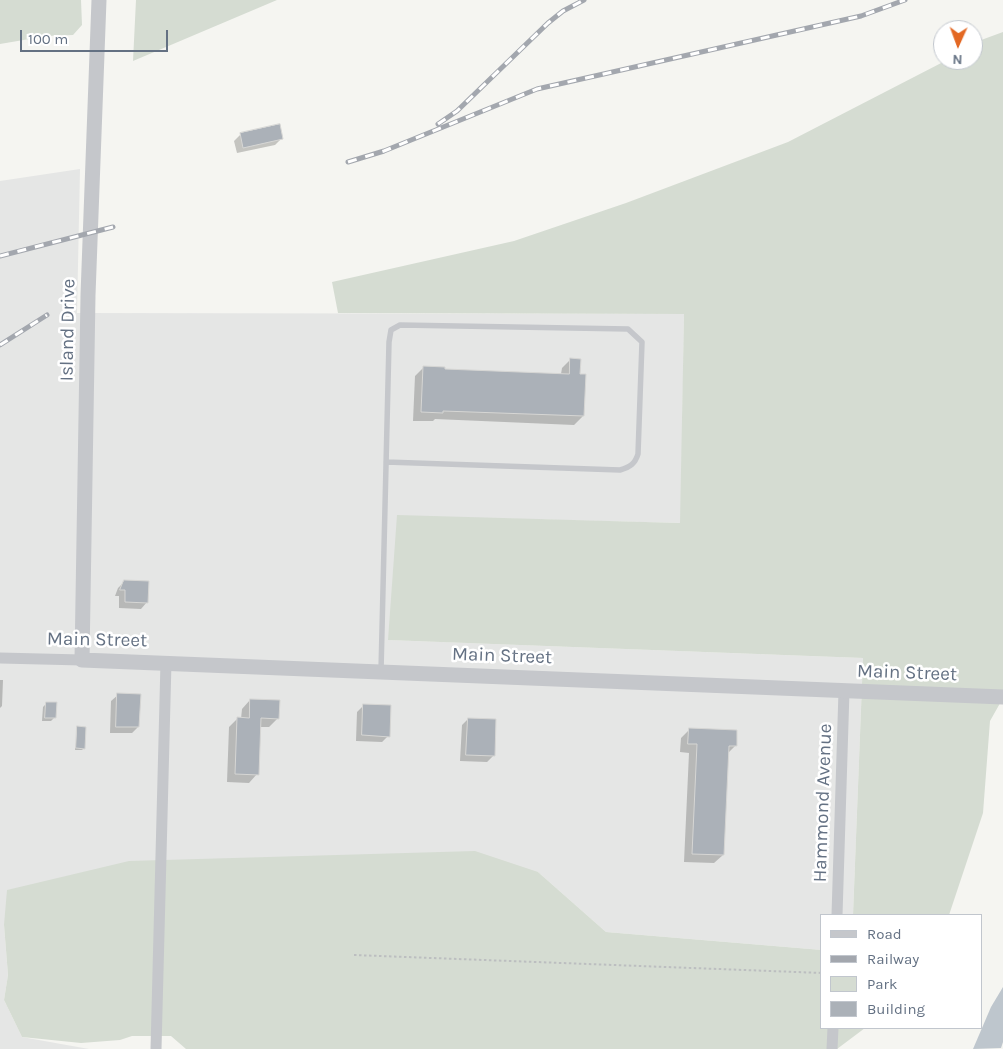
<!DOCTYPE html>
<html>
<head>
<meta charset="utf-8">
<style>
	body { margin:0 }
	#map { position:relative; width:1003px; height:1049px; overflow:hidden; background:#f5f5f1; font-family:Karla,sans-serif }
	canvas { display:block }
	.legend { position:absolute; left:820px; top:914px; width:162px; height:115px; box-sizing:border-box; background:#fff; border:1px solid #c1c6cd; margin:0; padding:6px 9px; list-style:none; font-size:15px; color:#647183 }
	.legend li { display:flex; align-items:center; gap:10px; height:25px }
	.legend b { width:25px; border:1px solid #c1c6cd }
	.north { position:absolute; left:933px; top:20px; width:50px; height:50px; box-sizing:border-box; background:#fff; border:1px solid #c1c6cd; border-radius:50%; rotate:182deg; font-size:14px; font-weight:700; line-height:20px; text-align:center; color:#647183 }
	.north::after { content:''; display:block; margin:auto; width:18px; height:22px; background:#e36823; clip-path:polygon(50% 0,100% 100%,50% 72%,0 100%) }
	.scale { position:absolute; left:20px; top:30px; width:148px; height:22px; box-sizing:border-box; border:2px solid #647183; border-top:0; padding-left:6px; font-size:15px; line-height:18px; white-space:nowrap; color:#647183; -webkit-text-stroke:4px #fff; paint-order:stroke }
</style>
</head>
<body>
<div id="map">
<canvas width="1003" height="1049"></canvas>
<ul class="legend">
<li><b style="height:6px;background:#c5c7cb"></b>Road</li>
<li><b style="height:6px;background:#a3a7ae"></b>Railway</li>
<li><b style="height:14px;background:#d5dcd2"></b>Park</li>
<li><b style="height:14px;background:#abb1b8"></b>Building</li>
</ul>
<div class="north">N</div>
<div class="scale">100 m</div>
</div>
<script>
const c = document.querySelector('canvas').getContext('2d');
c.lineJoin = 'round';
function paint(path, color) {
  c.fillStyle = color;
  c.fill(path, 'evenodd');
}
function trace(path, color, width, dash) {
  c.strokeStyle = color;
  c.lineWidth = width;
  c.lineCap = dash ? 'butt' : 'round';
  c.setLineDash(dash || []);
  c.stroke(path);
}
function label(font, color, halo, rows, align = 'center') {
  c.font = font + ' Karla,sans-serif';
  c.lineWidth = 5;
  c.setLineDash([]);
  c.textBaseline = 'middle';
  c.strokeStyle = halo;
  c.fillStyle = color;
  for (const [text, x, y, turn = 0] of rows) {
    c.save();
    c.translate(x, y);
    c.rotate((+turn || 0) * Math.PI / 180);
    c.textAlign = isNaN(turn) ? turn : align;
    if (halo) c.strokeText(text, 0, 0);
    c.fillText(text, 0, 0);
    c.restore();
  }
}
const built = new Path2D(`
	M80,169l-3,144 607,1 -3,209 -283,-7 -9,124 474,18 -10,257h-31v35l-216,-18 -68,-60 -534,53 4,50 -4,25 18,37 67,12h-89v-868z`);
const green = new Path2D(`
	M0,0h81l1,25 -9,10 -26,1 -47,8z
	M136,0h141l-144,61z
	M1003,32v666l-13,23 -7,92 -34,102h-96l10,-257 -475,-18 9,-125 283,8 4,-209 -346,-1 -6,-31 182,-41 112,-38 162,-61 159,-82h26v-17z
	M475,851l63,21 68,60 216,18v78h43l-28,21h-651l-15,-13h-39l-12,4 -39,3 -59,-6 -18,-37 4,-25 -4,-50 3,-35 122,-29z`);
const water = new Path2D(`
	M1003,987v55l-2,6 -28,1 18,-42z`);
const shadow = new Path2D(`
	M241,134l41,4 -7,7 -38,8 -3,-12z
	M570,360l9,15 4,41 -9,9 -139,-6 -2,2h-20l2,-45 9,-9 20,3 117,4 1,-6z
	M124,582l23,20 -6,7 -22,-1v-12h-4l3,-8z
	M0,680h3l-1,26 -2,2z
	M118,695l20,32 -6,6h-22l1,-32z
	M250,700l28,18 -9,9h-10l-2,47 -8,9 -22,-1 2,-55 9,-9 3,1 1,-10z
	M47,703l8,14 -4,4h-9l1,-14z
	M364,705l24,31 -6,6 -26,-1 1,-29z
	M468,719l26,36 -7,7 -27,-1 2,-36z
	M78,727l6,21 -2,2h-7z
	M690,729l46,16 -9,9 -4,101 -9,8 -30,-1 5,-109 -9,-1 1,-14z`);
const building = new Path2D(`
	M280,124l3,15 -40,9 -3,-15z
	M570,358l11,1 -1,15h6l-2,42 -141,-5v2l-22,-1 2,-46 22,1v2l124,5z
	M124,580l25,1 -1,22 -23,-1v-12h-5z
	M117,693l24,1 -2,33h-23z
	M250,699l30,1 -1,19 -18,-1 -2,57 -24,-1 2,-57 12,1z
	M46,702h11l-1,16h-11z
	M363,704l28,1 -1,32 -28,-2z
	M468,718l28,1 -1,37 -29,-1z
	M77,726l9,1 -1,22 -9,-1z
	M689,728l48,2v16h-8l-5,109 -32,-1 5,-110h-9z`);
const path = new Path2D(`
	M354,955l468,18`);
const service = new Path2D(`
	M381,671l8,-329 2,-12 9,-5 228,4 14,13 -4,112c-3,10 -8,13 -18,16l-234,-8`);
const minor = new Path2D(`
	M0,658l82,2
	M837,915l7,-224
	M156,1049l10,-387
	M832,1049l1,-21`);
const tertiary = new Path2D(`
	M99,0l-11,295 -6,365 921,37`);
const rail = new Path2D(`
	M438,124l19,-13 91,-88 15,-12 21,-11
	M348,162l36,-11 153,-62 324,-73 44,-16
	M0,256l113,-29
	M0,345l47,-30`);
const streetNames = [
	["Island Drive",68,330,-89],
	["Main Street",97,640,1],
	["Main Street",502,656,2],
	["Main Street",907,673,2],
	["Hammond Avenue",823,803,-88]
];
paint(built, '#e5e6e5');
paint(green, '#d5dcd2');
paint(water, '#bec6cd');
paint(shadow, '#0003');
paint(building, '#abb1b8');
trace(building, '#d6d6d4', 1);
trace(path, '#bcbec0', 2, [2.5, 2.5]);
trace(service, '#c5c7cb', 5.5);
trace(minor, '#c5c7cb', 11);
trace(tertiary, '#c5c7cb', 15);
trace(rail, '#a3a7ae', 5);
trace(rail, '#fff', 3, [9]);
label('19px', '#647183', '#fff', streetNames);
</script>
</body>
</html>
